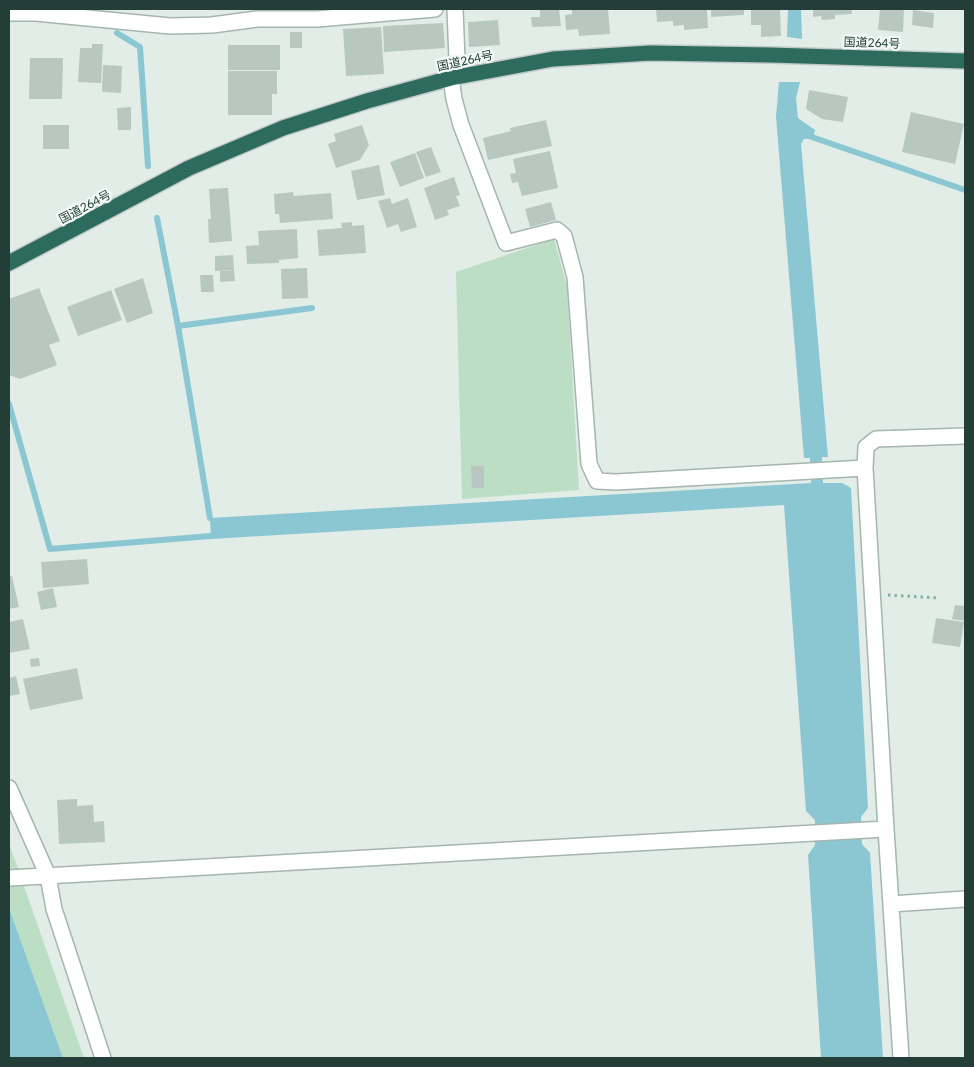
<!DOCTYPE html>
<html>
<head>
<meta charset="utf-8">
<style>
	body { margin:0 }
	#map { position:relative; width:974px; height:1067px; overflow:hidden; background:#e2ede8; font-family:Lato,sans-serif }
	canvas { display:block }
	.frame { position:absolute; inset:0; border:10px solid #223e36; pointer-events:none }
</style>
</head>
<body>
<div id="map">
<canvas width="974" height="1067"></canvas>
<div class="frame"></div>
</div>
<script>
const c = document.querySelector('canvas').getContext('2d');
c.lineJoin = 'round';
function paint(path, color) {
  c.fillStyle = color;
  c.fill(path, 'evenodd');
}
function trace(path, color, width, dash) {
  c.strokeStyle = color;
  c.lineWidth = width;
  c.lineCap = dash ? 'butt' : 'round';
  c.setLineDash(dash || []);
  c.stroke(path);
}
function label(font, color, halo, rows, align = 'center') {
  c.font = font + ' Lato,"Noto Sans JP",sans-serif';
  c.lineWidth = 4.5;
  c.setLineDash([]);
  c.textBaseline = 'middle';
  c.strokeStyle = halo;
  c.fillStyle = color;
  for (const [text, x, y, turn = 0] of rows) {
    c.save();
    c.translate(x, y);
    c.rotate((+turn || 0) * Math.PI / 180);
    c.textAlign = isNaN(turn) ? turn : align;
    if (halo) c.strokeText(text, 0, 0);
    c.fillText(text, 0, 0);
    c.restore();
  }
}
const green = new Path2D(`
	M554,239l13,47 12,204 -117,9 -6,-227z
	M9,843l75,215h-21l-54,-150z`);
const water = new Path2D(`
	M788,9h13l1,30 -15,-2z
	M779,82h21l-4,16 2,20 17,12 -2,8 -9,1 -3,5 27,313h-6l1,26h19l9,5 17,320 -7,9 1,27 8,9 13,205h-62l-13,-203 7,-10v-25l-9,-9 -22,-306 -573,34 -1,-21 601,-35 -1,-25h-6l-28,-341z
	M9,908l54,150h-54z`);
const stream = new Path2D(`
	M117,33l23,14 8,119
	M806,135l159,55
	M157,218l21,108 32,192
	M178,326l134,-18
	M9,404l41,145 161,-13`);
const building = new Path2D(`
	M559,9l2,17 -29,1 -1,-10h9v-7z
	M572,9h36l2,25 -31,2 -1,-7 -12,1 -1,-15 7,-1z
	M656,9h51l1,19 -24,2v-5l-11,1v-5l-16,1z
	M711,9h33v6l-33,2z
	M751,9h29l1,27 -20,1v-12h-10z
	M813,9h38l1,5 -17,1v4l-13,1 -1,-4 -8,1z
	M880,9h24l-1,23 -25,-2z
	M913,10l21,3 -1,15 -21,-3z
	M498,20l2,25 -31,2 -1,-25z
	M443,23l2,25 -61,4 -1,-26z
	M381,27l3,47 -38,2 -3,-47z
	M290,32h12v16h-12z
	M92,44h11l-2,39 -23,-1 2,-34h12z
	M228,45h52v25h-52z
	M30,58h33l-1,41h-33z
	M103,65l19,1 -1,27 -19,-1z
	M228,71h49v23h-5v21h-44z
	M809,90l39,7 -5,25 -21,-3 -16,-10z
	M131,107v23h-13l-1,-22z
	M911,112l53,12 -9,40 -53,-12z
	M546,120l6,26 -64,14 -5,-22 28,-7 -1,-3z
	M43,125h26v24h-26z
	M362,125l7,20 -9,15 -24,8 -8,-24 8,-3 -2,-7z
	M431,147l10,25 -15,5 -10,-25z
	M550,151l8,37 -36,8 -4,-14 -6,1 -2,-9 6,-1 -3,-14z
	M415,153l9,25 -24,9 -10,-25z
	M379,165l6,30 -28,5 -6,-29z
	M454,177l6,18 -4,1 4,10 -13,4 2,5 -14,5 -11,-32z
	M228,188l4,53 -23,2 -1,-24h3l-2,-30z
	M293,192l1,4 37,-3 2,26 -53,4 -1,-9h-4l-1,-20z
	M390,198l2,6 16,-6 9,29 -16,5 -3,-8 -11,4 -9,-27z
	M551,202l5,18 -26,7 -5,-18z
	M352,222v4l12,-1 2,28 -47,3 -2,-26 25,-2 -1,-5z
	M297,229l1,29 -19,2v3l-32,1 -1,-18 13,-1 -1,-14z
	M233,255l1,15 -19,1v-15z
	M307,268l1,30 -26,1 -1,-30z
	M234,270l1,11 -15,1v-11z
	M200,275h13l1,17h-13z
	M143,278l10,35 -26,10 -13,-34z
	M39,288l21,53 -11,4 8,20 -37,14 -11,-4v-76z
	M111,290l11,30 -44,16 -11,-29z
	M471,466h13v22h-12z
	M87,559l2,25 -46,4 -2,-26z
	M9,576h3l7,31 -10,2z
	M53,588l4,19 -16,3 -4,-18z
	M955,605l10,1v15l-13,-2z
	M936,618l28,4 -4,25 -28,-4z
	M23,619l7,30 -21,4v-31z
	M39,658l1,8 -9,1 -1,-8z
	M77,668l6,31 -53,11 -7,-31z
	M16,676l4,18 -11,2v-18z
	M77,799v7l16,-1 1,17 10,-1 1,21 -46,2 -2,-44z`);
const path = new Path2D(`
	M888,595l51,3`);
const street = new Path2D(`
	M455,9l2,51 -6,18 3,21 7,26 45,118 51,-13 7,6 11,41 14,187 8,17 19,1 249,-14
	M9,13h27l134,13 42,-1 45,-6h60l118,-10
	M9,788l39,88 6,33 49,149
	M9,878l877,-49
	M891,904l74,-5
	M901,1058l-15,-229 -21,-361 1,-21 10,-8 89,-3`);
const highway = new Path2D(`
	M9,263l180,-95 94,-40 84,-27 84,-23 102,-19 97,-6 120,2 195,6`);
const streetNames = [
	["国道264号",872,43,2],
	["国道264号",465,61,-12],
	["国道264号",85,207,-28]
];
paint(green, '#bbdec4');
paint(water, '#8ac7d2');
trace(stream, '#8ac7d2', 6);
paint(building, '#b8c8c1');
trace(street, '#a5b5af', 18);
trace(highway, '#c1c9c7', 18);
trace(path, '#82b1a2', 3, [2.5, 4]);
trace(street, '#fff', 15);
trace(highway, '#2d6b5e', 15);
label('12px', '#223e36', '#f3f9f6', streetNames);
</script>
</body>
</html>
